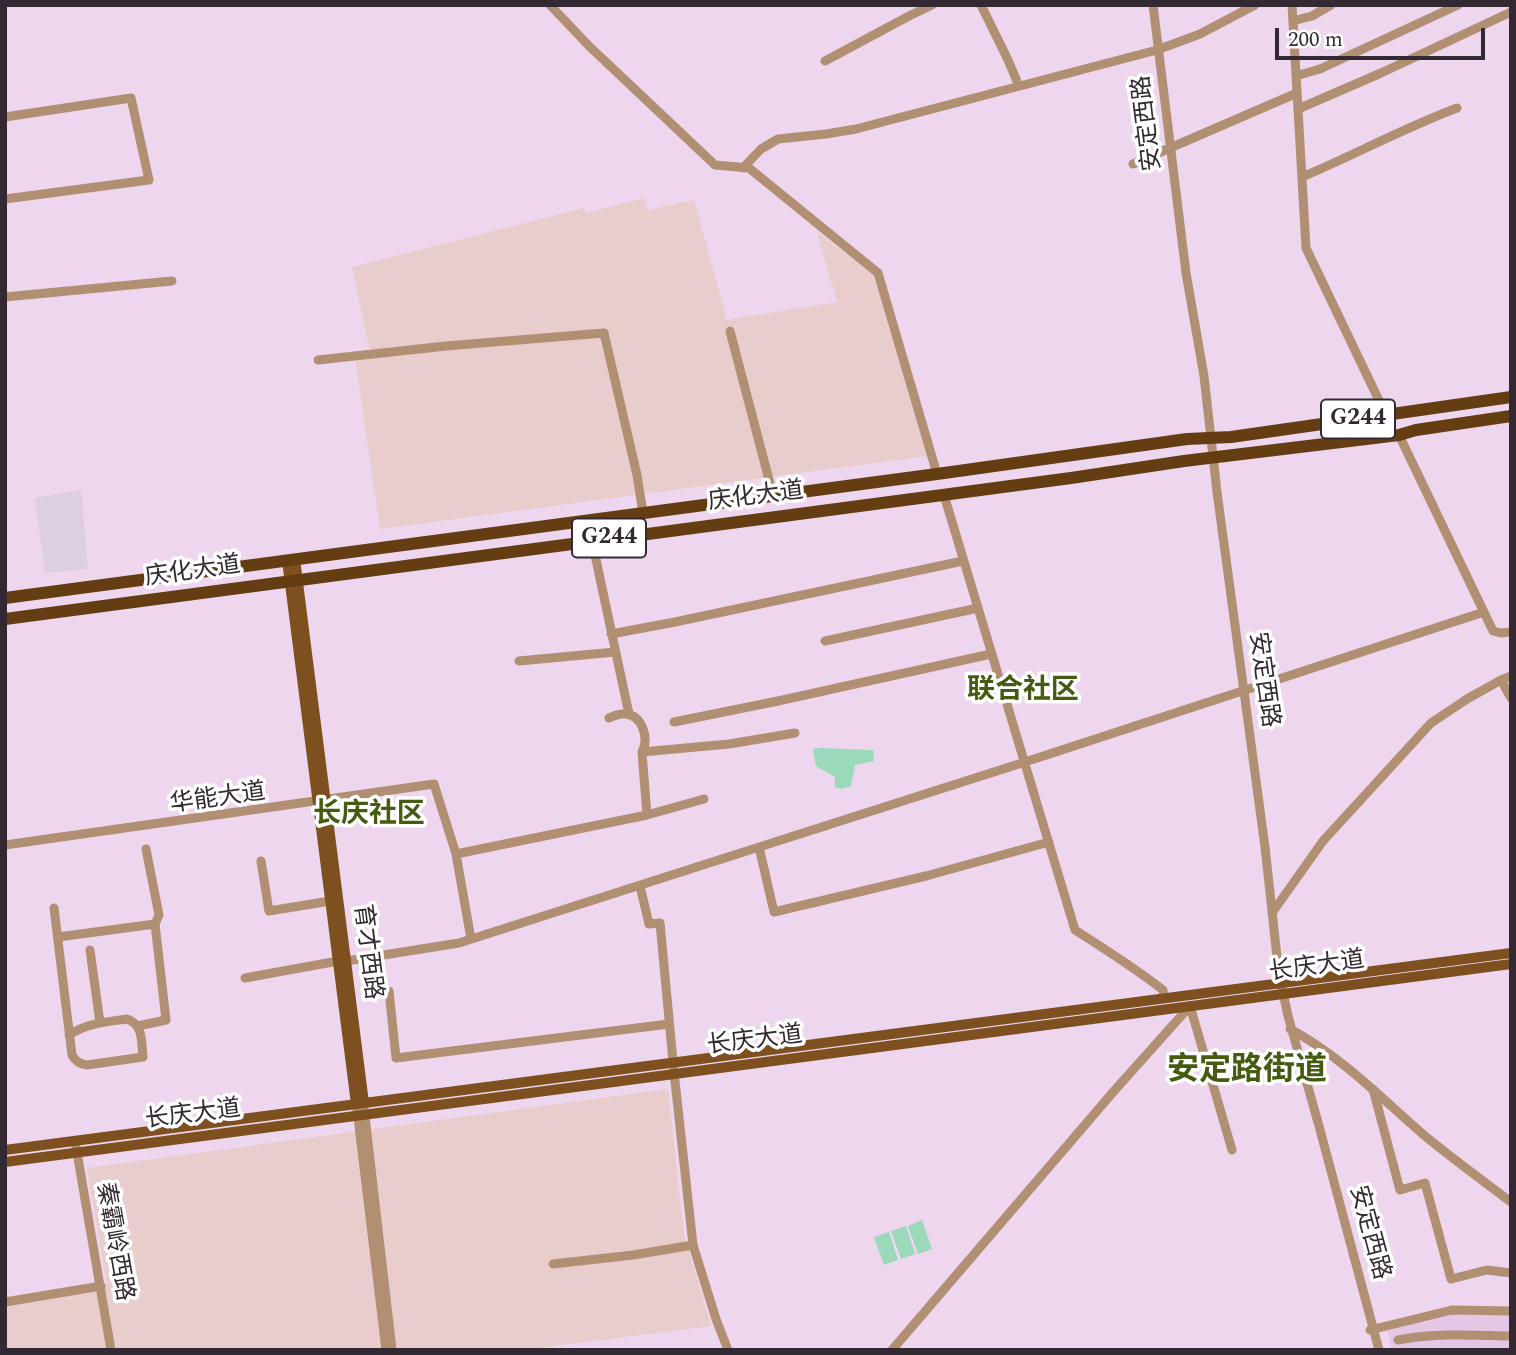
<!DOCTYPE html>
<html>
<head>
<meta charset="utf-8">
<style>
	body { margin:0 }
	#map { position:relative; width:1516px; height:1355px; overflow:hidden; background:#edd6ee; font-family:Spectral,serif }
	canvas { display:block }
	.frame { position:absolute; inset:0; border:7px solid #322932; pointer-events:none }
	.scale { position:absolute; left:1275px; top:28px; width:210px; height:32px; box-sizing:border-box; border:4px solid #322932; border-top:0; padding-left:9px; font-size:21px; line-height:24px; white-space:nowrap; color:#322932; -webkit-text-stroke:5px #fff; paint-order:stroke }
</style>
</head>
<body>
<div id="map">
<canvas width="1516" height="1355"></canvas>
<div class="frame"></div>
<div class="scale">200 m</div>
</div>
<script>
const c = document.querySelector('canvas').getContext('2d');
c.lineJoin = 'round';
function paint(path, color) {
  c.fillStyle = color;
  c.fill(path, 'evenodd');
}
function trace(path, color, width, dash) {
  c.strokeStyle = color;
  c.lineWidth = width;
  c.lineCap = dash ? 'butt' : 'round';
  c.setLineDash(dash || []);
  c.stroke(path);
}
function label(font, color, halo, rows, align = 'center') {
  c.font = font + ' Spectral,"Noto Sans SC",serif';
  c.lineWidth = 7;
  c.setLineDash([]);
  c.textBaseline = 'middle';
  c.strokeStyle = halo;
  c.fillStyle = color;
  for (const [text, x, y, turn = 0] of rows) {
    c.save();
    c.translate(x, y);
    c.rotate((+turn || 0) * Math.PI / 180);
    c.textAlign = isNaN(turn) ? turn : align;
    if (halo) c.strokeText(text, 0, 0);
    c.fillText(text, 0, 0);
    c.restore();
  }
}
const built = new Path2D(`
	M1491,1312h20v38h-119l-5,-20 56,-15z`);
const industrial = new Path2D(`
	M644,198l4,12 46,-10 33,120 110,-18 -20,-70 58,44 52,180 -547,73 -25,-172 16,-1 -19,-89 232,-59 3,5z
	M668,1089l16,146 27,91 -189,24h-517v-46l102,-20 -20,-116z`);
const education = new Path2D(`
	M81,490l7,79 -43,4 -10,-75z`);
const green = new Path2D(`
	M820,748l53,2 1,11 -19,4 -4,21 -9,3 -7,-2v-10l-19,-11 -3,-17z
	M922,1220l10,29 -14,5 -10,-28z
	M906,1226l9,28 -14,5 -10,-28z
	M889,1232l9,28 -14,5 -10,-28z`);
const minor = new Path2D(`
	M550,5l39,41 126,119 34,3 129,105 59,201
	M981,5l27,55 11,26
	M1153,5l33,268 18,103 13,116 48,355 12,110 5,31 6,28 31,110 60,224
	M1292,5l14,243 80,167
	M1293,21l19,-5 19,-11
	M825,61l84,-45 23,-11
	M1296,76l24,-7 138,-64
	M1298,109l83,-36 130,-61
	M5,117l126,-19 18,82 -144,19
	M1133,164l164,-71
	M743,168l18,-19 17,-10 48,-5 30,-5 301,-79 43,-16 55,-29
	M1302,177c52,-22 102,-49 155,-69
	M5,297l167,-16
	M730,331l43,164
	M318,360l128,-14 158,-13 33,142 6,38
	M1399,435l94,196 8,2 10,-1
	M944,495l131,435c30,19 60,38 88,60l1,8
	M599,519l-7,22 37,173
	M611,634l64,-12 288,-61
	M825,641l153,-33
	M519,661l96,-9
	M1501,680l10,18
	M609,718c5,-2 11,-5 17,-4 17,2 23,25 16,38l5,63
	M674,722l104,-21 213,-47
	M642,752l87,-8 66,-11
	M5,845l429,-61 22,70 15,85
	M759,847l15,65 152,-36 123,-34
	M456,854l191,-39 57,-16
	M261,861l8,50 61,-10
	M640,886l9,38 11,-1 14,149 19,173 23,74 12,31
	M54,908l18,147c3,6 7,9 15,10l56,-8c-2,-15 1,-32 -16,-38 -21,3 -40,4 -58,16
	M1272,913l51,-72 108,-118 36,-24 34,-19 10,-4
	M58,937l97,-13
	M90,950l10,73
	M346,961l113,-18 566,-181 459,-150
	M245,978l93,-17
	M389,991l7,67 273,-34
	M1190,1006l42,144
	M138,1026l28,-6 -11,-96 4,-9 -13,-66
	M1290,1029c51,27 92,70 135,107 28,23 57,44 86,66
	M1373,1089l27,101 25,-7 26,96 36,-9 24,3
	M364,1108l28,242
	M357,1109l29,241
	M75,1141l36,209
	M553,1264l80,-9 60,-10
	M5,1302l96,-16
	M1370,1330l82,-20 59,1
	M1398,1340c37,-7 75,-5 113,-4
	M892,1350l222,-259 76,-85`);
const major = new Path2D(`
	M295,559l69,544
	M287,560l69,544
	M5,1150l1506,-197
	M5,1162l1506,-198`);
const highway = new Path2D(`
	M5,598l932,-124 250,-35 44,-2 280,-40
	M5,619l1066,-141 113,-17 215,-26 17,-5 95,-14`);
const shields = [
	[1358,419,74],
	[609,538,74]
];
const shieldNames = [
	["G244",1358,419],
	["G244",609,538]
];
const streetNames = [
	["安定西路",1149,123,-97],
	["庆化大道",756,498,-7],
	["庆化大道",193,573,-8],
	["安定西路",1262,680,82],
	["华能大道",218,800,-8],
	["育才西路",366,952,83],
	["长庆大道",1317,968,-8],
	["长庆大道",755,1042,-7],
	["长庆大道",193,1116,-7],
	["安定西路",1368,1233,75],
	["秦霸岭西路",113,1242,80]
];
const quarterNames = [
	["联合社区",1023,693],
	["长庆社区",369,817]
];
const districtNames = [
	["安定路街道",1247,1073]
];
paint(built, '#e4c7e5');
paint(industrial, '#e8cdcc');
paint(education, '#dccfe2');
paint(green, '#9adabb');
trace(minor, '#b18f72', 9);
trace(major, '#7e5020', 10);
trace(highway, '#643d13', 12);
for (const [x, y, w] of shields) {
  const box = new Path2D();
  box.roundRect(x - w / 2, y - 19.5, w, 39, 5);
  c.fillStyle = '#fff';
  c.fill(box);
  trace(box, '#322932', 2);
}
label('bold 23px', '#322932', null, shieldNames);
label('24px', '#322932', '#fff', streetNames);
label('bold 28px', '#445b11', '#fff', quarterNames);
label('bold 32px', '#445b11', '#fff', districtNames);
</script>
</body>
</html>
